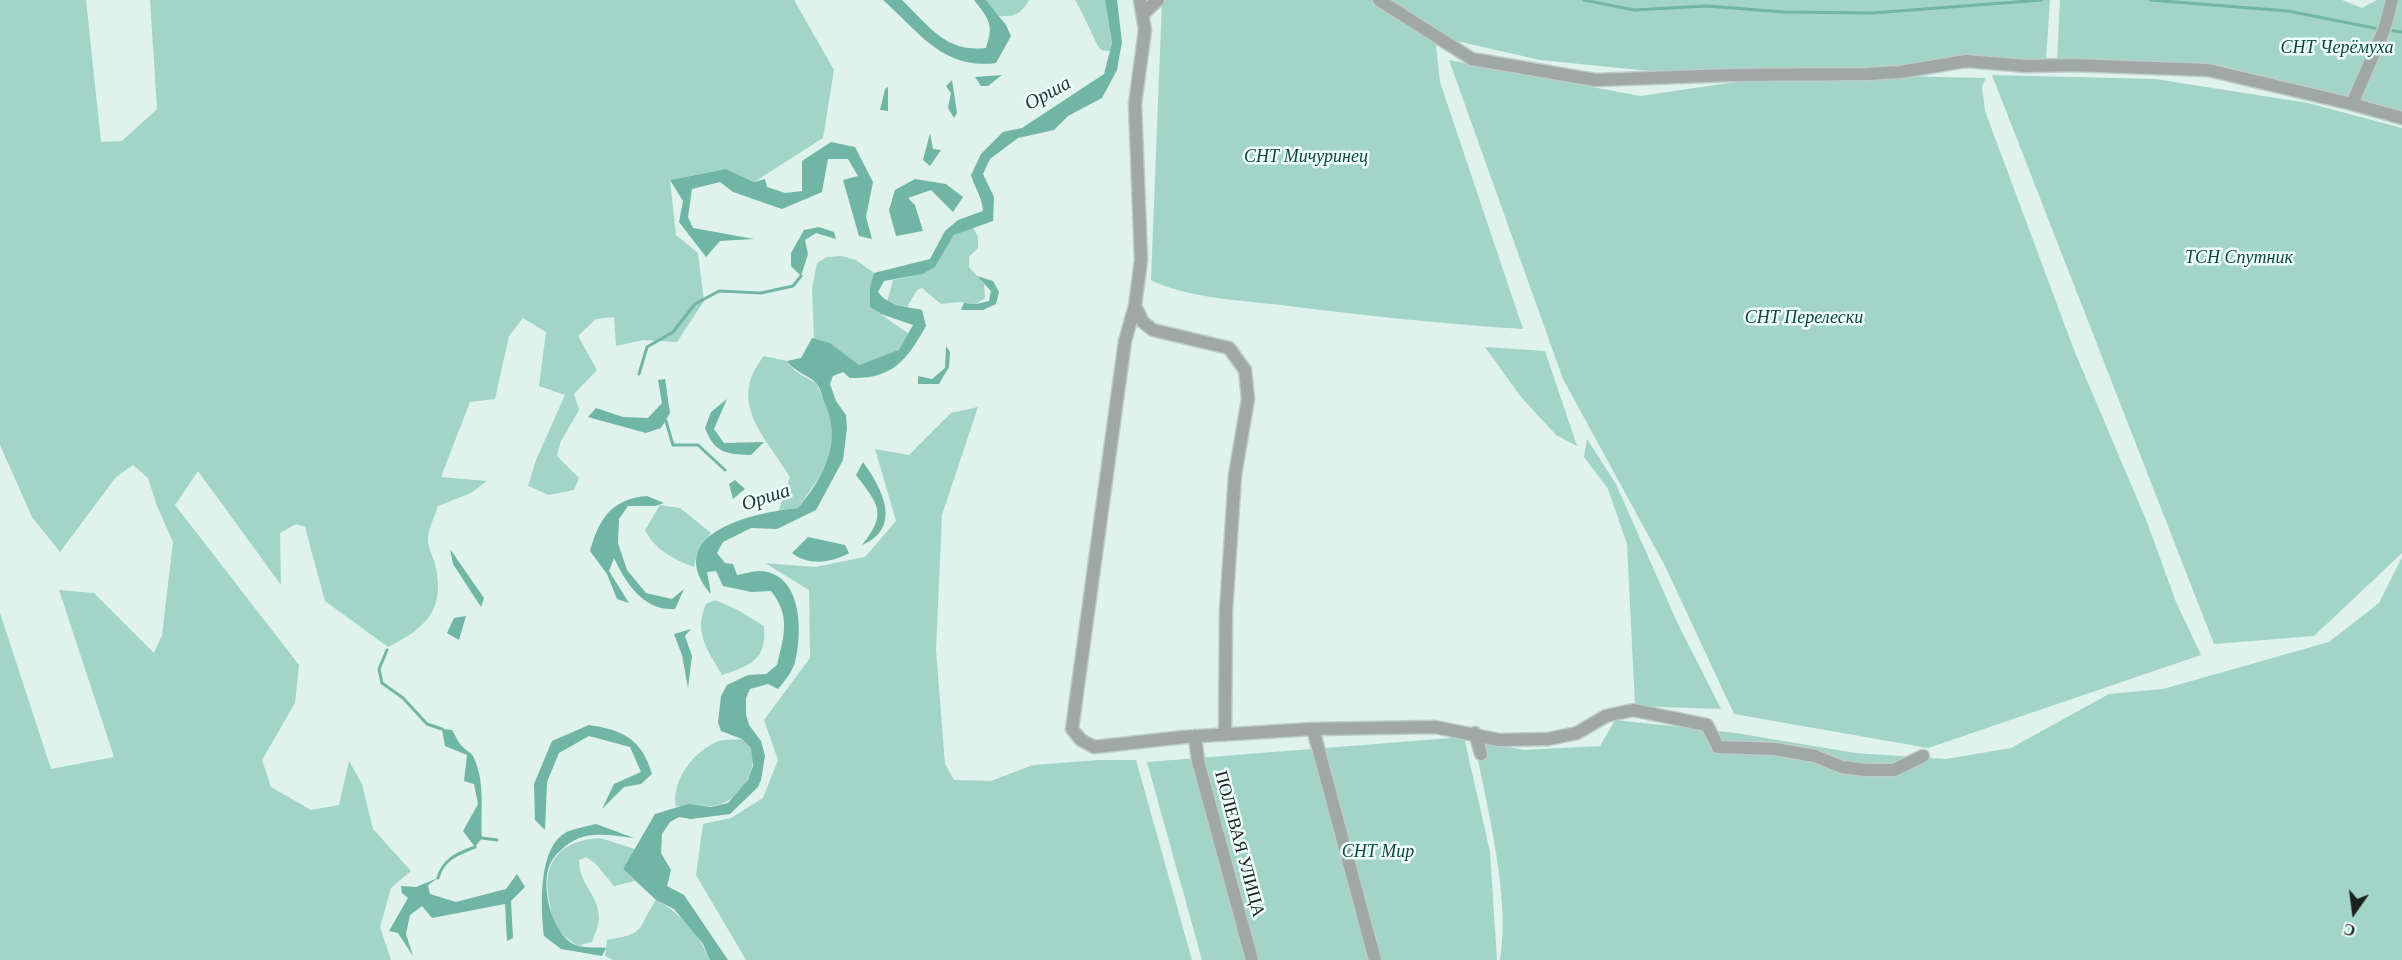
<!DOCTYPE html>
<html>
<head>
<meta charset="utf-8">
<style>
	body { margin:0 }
	#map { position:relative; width:2402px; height:960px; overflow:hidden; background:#dff2ec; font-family:Georgia,serif }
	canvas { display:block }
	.north { position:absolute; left:2324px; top:882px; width:60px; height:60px; -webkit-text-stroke:4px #effefa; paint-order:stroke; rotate:194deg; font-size:16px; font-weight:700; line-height:24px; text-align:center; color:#1a211f }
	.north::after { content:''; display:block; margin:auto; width:21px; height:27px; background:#1a211f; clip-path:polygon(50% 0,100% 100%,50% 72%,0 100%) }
</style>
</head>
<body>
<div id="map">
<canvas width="2402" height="960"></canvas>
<div class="north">С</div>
</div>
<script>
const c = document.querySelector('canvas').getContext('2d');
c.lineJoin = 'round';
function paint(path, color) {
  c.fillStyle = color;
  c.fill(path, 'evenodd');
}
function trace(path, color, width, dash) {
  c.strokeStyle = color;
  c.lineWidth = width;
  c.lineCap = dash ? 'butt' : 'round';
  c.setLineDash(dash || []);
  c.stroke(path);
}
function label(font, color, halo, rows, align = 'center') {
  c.font = font + ' Georgia,serif';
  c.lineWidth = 5;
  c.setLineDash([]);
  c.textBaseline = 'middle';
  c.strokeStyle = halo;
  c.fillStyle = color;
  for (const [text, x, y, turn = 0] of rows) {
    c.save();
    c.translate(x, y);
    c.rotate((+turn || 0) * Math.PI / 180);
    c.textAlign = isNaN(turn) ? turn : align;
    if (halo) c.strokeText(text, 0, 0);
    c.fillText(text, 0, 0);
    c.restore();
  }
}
const green = new Path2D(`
	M0,0h86l15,142 21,-1 35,-32 -7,-109h644l40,70 -11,68 -69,44 -28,-13 -56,11 6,55 22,18 6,48 -27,41 -34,-2 -27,6 -2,-29 -18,2 -18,17 19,34 -23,24 5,16 -18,31 -4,15 22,22 -5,12 -25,5 -21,-9 8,-26 29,-65 -26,-9 7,-54 -23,-14 -14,18 -14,63 -25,3 -29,75 46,4 -16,12 -33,13c-3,10 -9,21 -10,31 -1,9 5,19 7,27 11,46 -9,64 -47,83l-63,-46 -20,-74 -9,-3 -16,9 1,52 -83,-114 -23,34 124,160 -4,38 -33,57 9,27 40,23 28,-5 10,-44 13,23 11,45 38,42 -20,17 -11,39 11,33h-391v-347l51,156 63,-12 -55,-167 35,3 60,60 8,-18 11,-93 -16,-36 -9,-28 -15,-13 -17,12 -56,75 -28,-35 -32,-72z
	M986,0h43c-8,14 -14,17 -30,16z
	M1075,0h30l7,43 -2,8c-4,0 -7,0 -10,-2 -2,-1 -20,-42 -25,-49z
	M1162,0h888l-4,60 -81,-4 -95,15 -190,3 -140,-14 -105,-24 5,46 83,247c-81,-5 -162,-14 -242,-24 -37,-4 -99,-8 -130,-25z
	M2060,0h282l20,8 15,-8h25v113l-178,-47 -167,-6z
	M1449,60l191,36 151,-22 195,4 -4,8 3,25 89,239 73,172 29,80 25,53 -273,93 -194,-34 -69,-148 -102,-187z
	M1992,75l163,4 153,24 94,25v425l-88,83 -100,8z
	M973,227l5,10v11l-9,9v10l15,17 1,14 -9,6 -18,-2 -17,2 -19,-16 -5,2 -10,17 -20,-5 6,-22 30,-6 12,-7 19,-32z
	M842,256l14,4 18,13 -4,13v21l39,27 -10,17 -40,14 -29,-22 -16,-4 -2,-51 5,-25 10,-6z
	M1485,347l60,4 32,95 -21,-11 -35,-38z
	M764,356l23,5 8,10 22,13 15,36 2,16 -7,30 -29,42 -19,2 11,-33c-24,-40 -64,-74 -26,-121z
	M978,407l-36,108 -6,135 9,114 9,16 37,1 42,-16 67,-5h36l56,200h-446l-50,-85 7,-51 28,-6 32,-20 15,-38 -14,-40 46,-62 -1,-68 -44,-27 50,4 50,-10 31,-36 -21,-72 34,6 42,-42z
	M1587,439l29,45 61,138 44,87 -86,-3 -8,-162 -19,-55 -24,-32z
	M660,505l20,3 31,25 -14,20 -3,14c-21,-8 -39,-17 -49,-37z
	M2402,557v403h-902c11,-63 -14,-157 -26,-220l50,10 76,-4 15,-26 121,13 119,20 91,6 65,-11 98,-54 54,-5 166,-47 50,-39z
	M715,600l21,9 28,17c3,34 -13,39 -42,49 -14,-25 -29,-42 -16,-71z
	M1464,737l26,115 7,108h-295l-55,-198z
	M742,739l9,9c1,6 2,13 1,19 -3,19 -23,40 -43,39 -12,0 -20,-2 -33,1 -5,-26 17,-56 43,-66 6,-2 16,-1 23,-2z
	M600,838l35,11 -12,20 12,12 -21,5 -18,-22 -10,-7 -7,3c0,24 20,36 20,58 0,8 -5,17 -7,24l-15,4c-6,-6 -18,-12 -21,-19 -4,-6 -5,-16 -6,-23 -10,-40 9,-64 50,-66z
	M656,900c25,13 43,35 54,60h-97l-8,-4 2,-16c41,-7 29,-10 49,-40z`);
const water = new Path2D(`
	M883,0h19c27,26 44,53 84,48 8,-24 3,-29 -12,-48h12l20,25 5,11 -15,27c-53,7 -77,-31 -113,-63z
	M1105,0h12l5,42 -5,28 -15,28 -34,18 -14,14 -36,8 -28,21 -7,15 11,23 -1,24 -39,14 -19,32 -12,7 -39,7 -6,11c12,15 26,14 44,18l4,16c-20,35 -33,53 -76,52l-7,-6 -10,4 -3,8 6,17 10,14 1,14 -4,31 -27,50 -39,19 -26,-1 -28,14 -6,11 8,10 8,1 4,11c7,-1 16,-4 23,-4 42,2 43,60 35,91 -3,10 -10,19 -17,27l-10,-5 -18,5 -4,9v16l3,11 12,16 4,15 -4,24 -3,7 -28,27 -39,5 -12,-2 -9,5 -8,12 -1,19 10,17 -4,16 17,9 44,65h-18l-7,-16 -29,-35 -18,-9 -33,-31 32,-55 33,-10 23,3 17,-4 20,-23 5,-14 -2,-18 -9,-9 -21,-8 -3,-9 3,-26 6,-11 21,-10 18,-1 11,-9c7,-29 14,-49 -6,-74l-20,1 -28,-6 -7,-15 -9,1 4,22 -2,-2c-47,-60 47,-80 89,-84 25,-30 44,-64 28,-102 -3,-6 -5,-17 -9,-22 -8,-9 -21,-11 -30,-23l14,-3 11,-20 18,5 29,22 40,-15 14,-25 -32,-11 -11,-7v-21l4,-13 56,-14 15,-28 13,-11 25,-9c-1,-15 -8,-22 -12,-36l10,-21 22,-22 19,-4 82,-54 8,-31z
	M1002,75l-14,11h-7l-6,-9z
	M952,80l5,33 -3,5 -6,-10 3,-15 -5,-7z
	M888,87v24l-8,-1 5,-21z
	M930,133l3,16 8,1 -11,16 -7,-6z
	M831,142l24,5 18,35 -7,35 6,22 -13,-3 -16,-56 15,-4 -10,-17h-20l-6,33 -40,17 -49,-17 -13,-10 -28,7 -4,28 5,11 61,11 -34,2 -14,16 -27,-35 4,-21 -13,-21 56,-11 28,13 11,-3 2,8 18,6 17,-2v-30z
	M915,179l31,5 17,13 -10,15 -22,-22 -23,8 7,7 8,26 -27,5 -7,-26 6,-20z
	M819,227l15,5 2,7 -20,-6 -11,7 3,14 -7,22 -10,-10v-13l13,-23z
	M977,276l16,5 6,11 -3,12 -13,6h-22l3,-7 12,1 13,-3 2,-10z
	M946,346l4,6 -1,15 -10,17h-21v-8l14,3 13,-11z
	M665,379l5,34 -9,15 -15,5 -58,-16 8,-9 27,9 25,1 14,-15 -4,-23z
	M727,399l-13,30 10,14 40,-1 -13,13c-26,-1 -36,-2 -46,-27l6,-16z
	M863,462c19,26 40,66 -1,83 26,-32 16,-41 -6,-70z
	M735,480l10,9 -12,10 -4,-15z
	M647,496l17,7 -9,3h-27l-9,13 -1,24 9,27 19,23 26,6 12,-10 -9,20c-32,2 -49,-26 -61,-51l-5,13 20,32 -12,-4 -10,-25 -17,-23c9,-33 22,-52 57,-55z
	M808,537l37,8 4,8c-17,10 -41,13 -57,0z
	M450,549l34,49 -3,9 -28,-43z
	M466,616l-7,24 -12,-7 7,-15z
	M691,629l-6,7 7,20 -4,32 -6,-33 -8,-21z
	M589,725c34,5 53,14 63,49l-11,10 -17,3 -22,22 12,-25 27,-12 -11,-25 -41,-11 -30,17 -12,29 -2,48 -10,-10 -1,-36 18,-43z
	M442,729l10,1c4,6 6,13 11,17 3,4 8,5 10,9 13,26 7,55 9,82l-7,9 -12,-16 15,-27 -4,-20 -10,-3 3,-26 -22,-9z
	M596,824l38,14c-19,-2 -41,-7 -59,2 -8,4 -19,13 -24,22 -12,22 1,76 27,84 9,2 20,1 28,2l-4,8 -41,-7 -17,-13c-3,-28 -7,-92 25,-105 8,-3 19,-5 27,-7z
	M517,874l8,13 -14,14 2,37 -6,3 -2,-37 -73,14 -10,-12 -12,9 -4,19 7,22 -15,-23 -9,-2 19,-33 -6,-5 -1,-7 15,1 22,-9 -10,7 2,9 26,8 50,-13z`);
const stream = new Path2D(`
	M1584,0l50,10 73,-4 77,6 88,1 170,-13
	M2150,0l138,11 91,18
	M2386,30l16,2
	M639,374l8,-27 26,-15 22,-28 24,-13 42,2 32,-7 8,-10
	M666,421l7,24h25l27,25
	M387,650l-8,19 3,14 21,15 24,26 15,5
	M482,838l15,2
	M438,878c5,-19 19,-24 37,-31`);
const minor = new Path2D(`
	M1140,0l5,30 -10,74 6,156 -6,46 -10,35 -53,388 9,11 13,7 90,-10 129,-8 122,-2 64,13 49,-1 29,-6 29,-17 27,-6 74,15 11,22 57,2 40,7 27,11 24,3h28l29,-14
	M1379,0l93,59 123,21 136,-5 136,-1 33,-2 66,-11 61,5 46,-1 135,5 144,34
	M2392,0l-8,30 -32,74 50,14
	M1144,13l14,-13
	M1135,306l8,16 10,8 76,18 16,22 3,29 -13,76 -9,136 -1,124
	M1313,729l62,231
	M1475,733l6,21
	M1195,736l3,25 54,199`);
const parkNames = [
	["СНТ Черёмуха",2337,48],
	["СНТ Мичуринец",1306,157],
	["ТСН Спутник",2239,258],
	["СНТ Перелески",1804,318],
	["СНТ Мир",1378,852]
];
const streetNames = [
	["ПОЛЕВАЯ УЛИЦА",1239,844,75]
];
const waterNames = [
	["Орша",1048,94,-29],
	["Орша",766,498,-18]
];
paint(green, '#a2d5c8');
paint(water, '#71b5a4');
trace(stream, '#71b5a4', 3);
trace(minor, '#bcccc7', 15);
trace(minor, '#a0a8a6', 12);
label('italic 18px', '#0b493d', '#effefa', parkNames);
label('18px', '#1a211f', '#effefa', streetNames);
label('italic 20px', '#193a32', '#effefa', waterNames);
</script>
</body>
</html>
